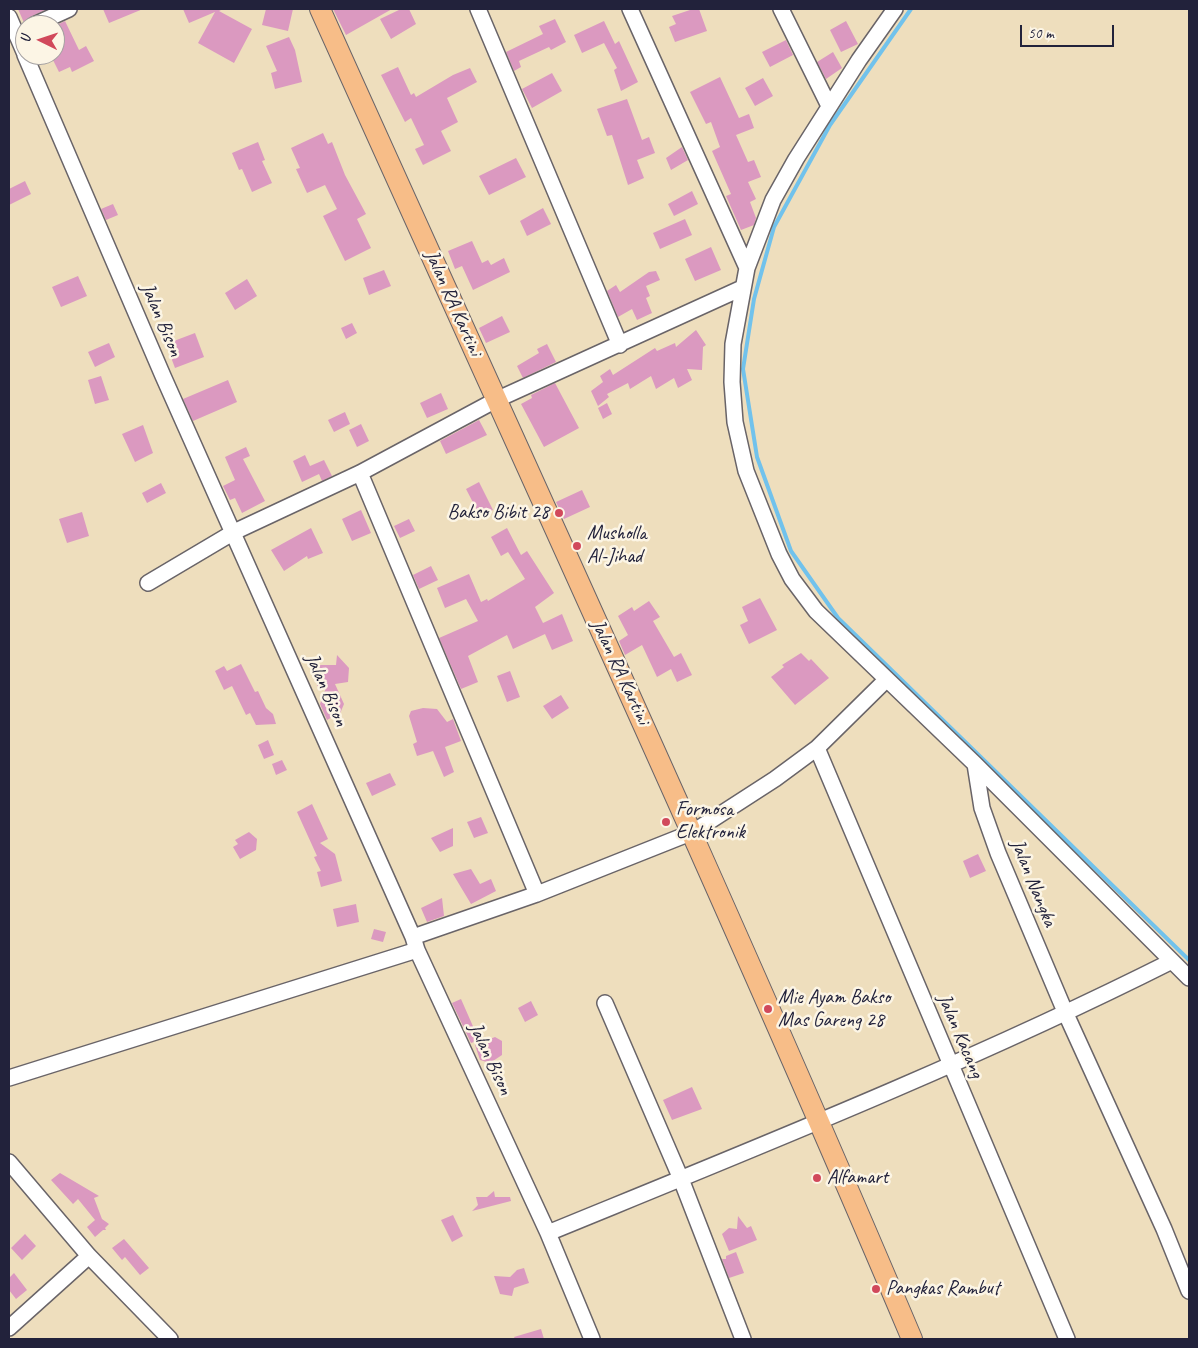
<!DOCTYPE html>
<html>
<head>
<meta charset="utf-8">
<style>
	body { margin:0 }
	#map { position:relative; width:1198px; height:1348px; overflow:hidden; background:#eedebd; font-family:Caveat,sans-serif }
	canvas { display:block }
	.frame { position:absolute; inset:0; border:10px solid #22223b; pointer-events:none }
	.north { position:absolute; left:15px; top:15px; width:50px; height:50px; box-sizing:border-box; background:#fcf5e5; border:1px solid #a5a1a1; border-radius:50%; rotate:274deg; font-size:14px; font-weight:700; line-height:20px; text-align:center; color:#22223b }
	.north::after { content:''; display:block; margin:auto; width:18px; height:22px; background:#d1495b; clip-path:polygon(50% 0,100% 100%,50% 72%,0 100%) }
	.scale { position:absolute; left:1020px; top:25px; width:94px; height:22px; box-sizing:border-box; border:2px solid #22223b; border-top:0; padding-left:6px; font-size:15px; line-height:18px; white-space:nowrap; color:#22223b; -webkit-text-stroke:4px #fcf5e5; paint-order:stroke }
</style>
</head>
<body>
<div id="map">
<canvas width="1198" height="1348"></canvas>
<div class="frame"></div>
<div class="north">U</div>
<div class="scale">50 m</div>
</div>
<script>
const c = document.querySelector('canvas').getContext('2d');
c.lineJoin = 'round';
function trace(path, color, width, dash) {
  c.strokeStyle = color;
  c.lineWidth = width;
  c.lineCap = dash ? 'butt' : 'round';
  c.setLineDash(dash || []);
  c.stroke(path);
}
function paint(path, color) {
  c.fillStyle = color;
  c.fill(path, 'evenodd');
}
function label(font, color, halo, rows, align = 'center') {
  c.font = font + ' Caveat,sans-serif';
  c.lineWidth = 5;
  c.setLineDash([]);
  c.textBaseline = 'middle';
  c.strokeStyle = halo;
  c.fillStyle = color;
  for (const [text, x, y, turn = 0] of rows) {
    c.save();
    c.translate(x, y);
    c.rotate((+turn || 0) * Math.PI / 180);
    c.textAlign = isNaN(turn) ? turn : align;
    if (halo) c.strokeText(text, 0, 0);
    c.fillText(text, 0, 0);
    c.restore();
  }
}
const stream = new Path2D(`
	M911,9l-81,116 -56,102 -20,72 -11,70 14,88 34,94 47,67 351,342`);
const building = new Path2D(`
	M18,9h29l-17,8 -5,8z
	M103,9h40l-34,14z
	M183,9h40l-4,2 33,18 -18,34 -36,-20 17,-31 -26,11z
	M266,9h27l-5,22 -26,-6z
	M333,9h59l-46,26z
	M401,9h8l7,15 -25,15 -11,-20z
	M693,9h6l8,22 -32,11 -6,-15 7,-3 -4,-8z
	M555,19l11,23 -15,8 -2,-3 -30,14 2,6 -7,4 -8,-19 37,-18 -4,-8z
	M65,21l14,29 7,-4 8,15 -22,11 -2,-5 -11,5 -8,-16 4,-1v-29z
	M604,21l11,23 4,-3 19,41 -17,9 -7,-21 3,-2 -13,-25 -22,10 -8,-18z
	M846,21l12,23 -17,8 -11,-22z
	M289,37l6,13 7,32 -27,7 -4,-16 6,-2 -11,-25z
	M786,40l7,15 -23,12 -8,-15z
	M833,52l9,16 -16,11 -9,-17z
	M398,67l13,28 3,-2 2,4 37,-22 17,-7 7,14 -30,16 11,24 -17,9 10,20 -28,14 -8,-16 9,-4 -13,-27 -6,4 -24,-47z
	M552,73l10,18 -30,17 -10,-19z
	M720,77l19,41 10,-4 5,14 -18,7 12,27 6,-2 7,17 -13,5 8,17 -6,3 6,16 -2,7 -13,5 -15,-34 5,-2 -19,-43 8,-4 -9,-25 -5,2 -16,-32z
	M763,78l10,18 -18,10 -10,-18z
	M627,99l15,41 7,-3 6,16 -18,7 7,18 -16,7 -16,-50 -5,1 -10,-27z
	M323,133l5,11 4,-2 13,33 21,39 -9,5 14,29 -26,13 -22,-45 14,-7 -12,-24 -18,8 -11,-24 4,-1 -9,-20z
	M258,142l7,18 -3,1 10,22 -20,9 -10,-23 -3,1 -7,-17z
	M682,147l6,13 -17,10 -5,-12z
	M516,158l10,19 -37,18 -10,-19z
	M25,181l6,13 -22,11v-16z
	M692,191l6,13 -24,12 -6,-12z
	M113,204l5,11 -12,5 -5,-11z
	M543,208l8,16 -24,12 -7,-15z
	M685,219l7,16 -32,14 -7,-16z
	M472,241l10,22 6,-3 3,5 13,-7 6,14 -37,18 -11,-24 -7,3 -7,-18z
	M711,247l10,23 -26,11 -10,-22z
	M384,270l7,16 -22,9 -6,-17z
	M656,271l4,9 -14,6 4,10 -4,2 6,15 -15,7 -5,-11 -14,8 -11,-26 9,-6 4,7 29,-20z
	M78,276l9,20 -26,11 -9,-20z
	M247,279l10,17 -22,14 -10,-17z
	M502,316l8,16 -24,11 -7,-15z
	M352,323l5,10 -11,6 -5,-11z
	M696,330l10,15 -3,2 -1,23 -15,-1 5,11 -14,8 -4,-10 -18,11 -5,-13 -21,13 -2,-6 -21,11 2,3 -11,9 -7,-15 12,-9 -3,-6 10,-7 3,6 42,-27 2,3 18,-8 1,4z
	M195,333l9,24 -29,11 -9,-24z
	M109,343l6,14 -20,10 -7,-15z
	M547,344l9,18 -33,16 -6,-12 22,-13 -2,-4z
	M101,376l8,24 -14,4 -7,-24z
	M228,380l9,22 -44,19 -10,-22z
	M555,383l24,45 -35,19 -23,-43 11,-6 -1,-3z
	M441,393l7,16 -21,9 -7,-15z
	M607,403l5,11 -9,5 -5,-11z
	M345,412l5,12 -16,8 -6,-12z
	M479,420l8,15 -41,19 -6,-13z
	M361,424l8,17 -12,6 -8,-17z
	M143,425l10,28 -18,9 -13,-28z
	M246,447l4,9 -7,3 22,42 -23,12 -7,-15 -5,2 -7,-14 12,-6 -10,-23z
	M305,455l5,11 14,-6 8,16 -10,5 -3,-7 -17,8 -9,-21z
	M479,482l14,28 -13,6 -14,-27z
	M161,483l5,10 -19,10 -5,-10z
	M582,490l8,17 -26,12 -8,-17z
	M361,510l10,23 -19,8 -10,-22z
	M82,512l7,24 -22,7 -8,-24z
	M409,519l6,12 -15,7 -6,-12z
	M311,528l12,25 -15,6 -1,-3 -23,15 -13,-21z
	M507,528l14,27 6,-4 27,42 -19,14 8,16 19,-9 11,27 -21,9 -7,-16 -32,15 -6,-14 -39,21 10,26 -17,7 -22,-51 39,-17 -12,-22 -21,9 -8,-20 32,-14 12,28 6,-3 1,2 37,-22 -17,-27 -7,4 -10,-19z
	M431,566l7,14 -19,9 -6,-14z
	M760,598l17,32 -28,14 -9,-19 8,-4 -6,-14z
	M649,601l11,16 -7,4 21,36 7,-4 11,22 -15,7 -6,-13 -14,8 -15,-32 -17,10 -6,-14 9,-6 -10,-19 14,-9 2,4z
	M801,653l8,8 2,-2 18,19 -34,27 -24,-28 13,-10 -2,-2z
	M337,655l12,13 -1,14 -13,2 9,20 -5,12 -3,-1 -9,5 -7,-16 7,-19 -10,1 2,-12 -8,-9h25z
	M241,664l14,28 3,-1 8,17 7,6 3,10 -20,1 -6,-12 -4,2 -14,-29 -8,4 -9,-19 9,-5 3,5z
	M510,671l10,26 -13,5 -10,-26z
	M561,695l8,13 -17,11 -9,-13z
	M423,708l14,1 10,13 6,-3 8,22 -16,6 9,25 -10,5 -11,-26 -16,5 -4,-12 4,-2 -8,-26 2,-5z
	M268,740l6,15 -10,4 -6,-14z
	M282,760l5,10 -11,5 -4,-11z
	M390,773l6,12 -24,11 -6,-13z
	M312,804l16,35 -8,4 15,11 7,27 -21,6 -4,-15 4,-1 -7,-14 3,-1 -20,-44z
	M481,817l7,16 -14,5 -7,-16z
	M453,828v18l-13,6 -9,-14z
	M249,832l8,7 -1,11 -16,9 -7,-12 5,-3 -3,-4z
	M978,854l8,17 -16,7 -7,-17z
	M471,869l9,15 11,-5 5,12 -25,13 -18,-30z
	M442,898l2,18 -17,6 -6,-14z
	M356,904l3,18 -22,5 -4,-18z
	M374,929l12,3 -3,10 -12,-3z
	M461,999l18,41 -8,3 -19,-40z
	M531,1001l7,14 -13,7 -7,-14z
	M495,1037l7,4v14l-12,8 -10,-3 -5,-15z
	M692,1087l10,22 -30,11 -9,-20z
	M60,1173l39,23 -5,2 8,21 7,5 -4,4 1,2h-3l-8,7 -8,-10 8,-7 -17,-21 -5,5 -22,-24z
	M494,1191l1,6h15l1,4 -39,10 6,-6 -2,-8h11z
	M453,1215l10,21 -11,6 -11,-22z
	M738,1216l9,12 4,-2 6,14 -28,11 -7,-17 7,-6 8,1z
	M25,1234l11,12 -14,14 -11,-12z
	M124,1239l25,29 -9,7 -15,-18 -3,3 -10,-12z
	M736,1252l8,21 -15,5 -7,-19h4v-3z
	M524,1268l5,15 -15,5 -2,8 -12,-2 -6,-18 16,1 7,-7z
	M14,1273l13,17 -11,9 -7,-9v-12z
	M541,1329l3,10h-29l-1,-2z`);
const minor = new Path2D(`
	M478,9l142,336
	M630,9l117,259
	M781,9l48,97
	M895,9l-36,51 -63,99 -23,41 -26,68 -14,76 -1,38 3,40 11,49 33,83 13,25 24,32 159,153 214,214
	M9,17l16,37
	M34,25l35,-16
	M25,55l138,321 250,561 4,13 131,283 44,106
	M360,473l177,421
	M148,583l86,-51 126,-59 136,-73 246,-112
	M817,748l250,591
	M975,764l7,44 16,45 68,161 98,215 25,62
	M413,937l124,-43 156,-62 82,-53 42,-31 69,-68
	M605,1003l76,176 62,160
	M9,1078l408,-128
	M9,1162l80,94 81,83
	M548,1233c210,-86 421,-170 624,-272
	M9,1328l80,-72`);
const major = new Path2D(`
	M320,9c199,443 403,883 592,1330`);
const markers = [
	[559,513,5,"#d1495b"],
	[577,546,5,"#d1495b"],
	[666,822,5,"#d1495b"],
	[768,1009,5,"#d1495b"],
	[817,1178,5,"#d1495b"],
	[876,1289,5,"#d1495b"]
];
const streetNames = [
	["Jalan RA Kartini",453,303,66],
	["Jalan Bison",161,320,67],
	["Jalan RA Kartini",620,672,65],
	["Jalan Bison",326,690,66],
	["Jalan Nangka",1033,883,68],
	["Jalan Kacang",960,1036,67],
	["Jalan Bison",490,1059,65]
];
const poiNames = [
	["Bakso Bibit 28",549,513,"right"],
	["Musholla",587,534],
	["Al-Jihad",587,557],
	["Formosa",676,810],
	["Elektronik",676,833],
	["Mie Ayam Bakso",778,998],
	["Mas Gareng 28",778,1021],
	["Alfamart",827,1178],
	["Pangkas Rambut",886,1289]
];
trace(stream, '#71c2ec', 4);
paint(building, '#db99c0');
trace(minor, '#696468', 18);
trace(major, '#696468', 22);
trace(minor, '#fff', 15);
trace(major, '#f7bd88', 20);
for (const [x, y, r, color] of markers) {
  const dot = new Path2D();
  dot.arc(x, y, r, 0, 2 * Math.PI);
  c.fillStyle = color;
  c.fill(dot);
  trace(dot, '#fcf5e5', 2);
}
label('20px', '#22223b', '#fcf5e5', streetNames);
label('20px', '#22223b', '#fcf5e5', poiNames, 'left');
</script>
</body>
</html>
